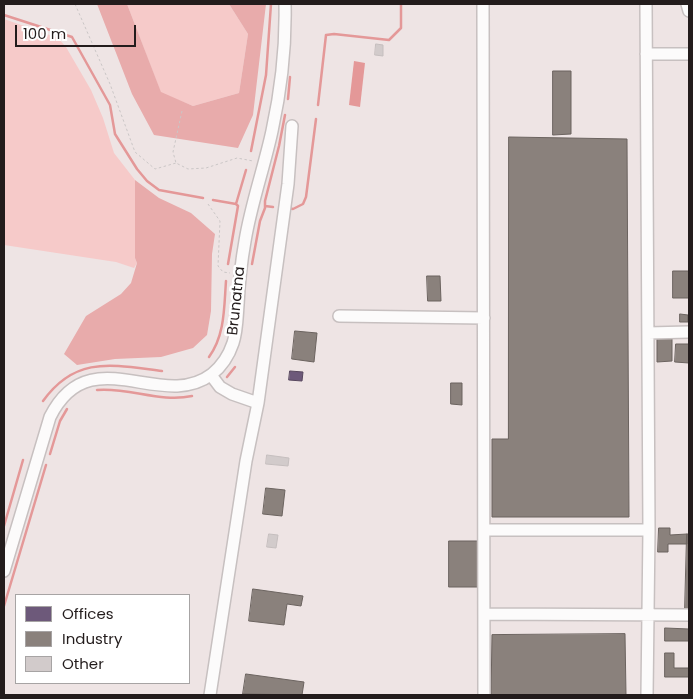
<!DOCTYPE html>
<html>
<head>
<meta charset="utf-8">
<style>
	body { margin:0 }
	#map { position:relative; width:693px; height:699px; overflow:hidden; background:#eee4e4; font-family:Poppins,sans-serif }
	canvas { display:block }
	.frame { position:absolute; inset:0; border:5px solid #231c1c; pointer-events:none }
	.legend { position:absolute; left:15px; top:594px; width:175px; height:90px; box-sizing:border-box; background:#fff; border:1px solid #a7a4a4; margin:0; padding:6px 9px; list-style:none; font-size:15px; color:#231c1c }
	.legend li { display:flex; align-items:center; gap:10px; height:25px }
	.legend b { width:25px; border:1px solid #a7a4a4 }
	.scale { position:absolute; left:15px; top:25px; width:121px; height:22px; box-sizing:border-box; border:2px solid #231c1c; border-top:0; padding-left:6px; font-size:15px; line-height:18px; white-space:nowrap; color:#231c1c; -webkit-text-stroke:4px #fff; paint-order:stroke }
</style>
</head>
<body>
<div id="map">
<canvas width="693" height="699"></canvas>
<div class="frame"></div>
<ul class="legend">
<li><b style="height:14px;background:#6d597a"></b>Offices</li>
<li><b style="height:14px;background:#8a817c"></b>Industry</li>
<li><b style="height:14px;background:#d2cbcb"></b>Other</li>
</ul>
<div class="scale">100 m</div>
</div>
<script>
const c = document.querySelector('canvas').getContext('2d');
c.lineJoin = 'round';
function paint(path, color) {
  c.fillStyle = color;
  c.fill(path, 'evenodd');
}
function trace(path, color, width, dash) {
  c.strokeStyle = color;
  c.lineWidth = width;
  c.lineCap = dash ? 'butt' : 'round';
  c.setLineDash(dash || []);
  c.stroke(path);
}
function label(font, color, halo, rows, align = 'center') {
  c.font = font + ' Poppins,sans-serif';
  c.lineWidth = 5;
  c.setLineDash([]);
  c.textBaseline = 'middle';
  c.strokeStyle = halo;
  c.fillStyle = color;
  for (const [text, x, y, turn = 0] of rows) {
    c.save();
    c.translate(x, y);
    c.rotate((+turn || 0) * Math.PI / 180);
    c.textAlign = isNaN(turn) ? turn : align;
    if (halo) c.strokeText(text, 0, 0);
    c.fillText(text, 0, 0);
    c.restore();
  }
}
const green = new Path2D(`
	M127,4h102l19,30 -9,59 -46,13 -32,-13z
	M4,19l54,19 8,9 25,43 12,28 11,35 21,27v78l2,5 -3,5 -18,-6 -112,-17z`);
const forest = new Path2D(`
	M97,4h30l34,88 32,14 46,-13 9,-59 -19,-30h37l-13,111 -15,33 -84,-13 -22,-41z
	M135,180l24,18 32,15 24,21 -3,20 -1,57 -4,24 -14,13 -32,9 -46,2 -38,6 -13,-11 22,-38 35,-22 10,-11 6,-20 -2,-5z`);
const water = new Path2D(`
	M354,61l11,2 -5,44 -11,-2z`);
const offices = new Path2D(`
	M290,371l13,1 -1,9 -13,-1z`);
const industry = new Path2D(`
	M553,71h18v63l-18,1z
	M509,137l118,2 2,378h-137v-78h16z
	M673,271h16v27h-16z
	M427,276h13l1,25h-13z
	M680,314l8,1v7h-8z
	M295,331l22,2 -3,29 -22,-3z
	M672,337v24l-15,1v-24z
	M676,344h13v19l-14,-1z
	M451,383h11v22l-11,-1z
	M266,488l19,2 -3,26 -19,-2z
	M659,528h11v7l17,-1v10h-19v8h-10z
	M687,534h2v75h-4z
	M449,541h29v46h-29z
	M253,589l50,7 -2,10 -14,-2 -3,21 -35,-4z
	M665,628l24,1v12h-24z
	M625,634l1,61h-135l1,-60z
	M665,653h9v15h15v9h-24z
	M246,674l58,8 -2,13 -59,-1z`);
const stream = new Path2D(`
	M4,15l68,22 38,68 5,29 22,35 10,12 12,9 44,8
	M288,99l2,-22
	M318,105l8,-70 8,-1 55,6 12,-12v-24
	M251,151l15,-76 5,-71
	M213,200l23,4
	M265,206l8,1
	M288,208l5,1 10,-5 3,-7 10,-78
	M228,264l10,-58 -2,-2 10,-34
	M252,264l8,-43 5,-13v-7l14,-55 6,-31
	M209,357c16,-22 15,-49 17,-76
	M227,377l8,-10
	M97,390c32,-3 63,13 95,6
	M43,401c33,-46 70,-36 119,-30
	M50,454l10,-33 7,-12
	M4,526l19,-66
	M4,606l42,-141`);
const building = new Path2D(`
	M376,44l7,1v11l-8,-1z
	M267,455l22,3 -1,8 -22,-2z
	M269,534l9,1 -2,13 -9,-1z`);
const path = new Path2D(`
	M75,4l35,80 25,68 20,17 21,-6
	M182,111l-9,41 3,11 12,6 18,-1 31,-10 16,3
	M208,204l12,17 -2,45 5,6 7,1`);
const minor = new Path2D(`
	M483,4l1,691
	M646,4l3,526 -2,165
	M687,4l2,7
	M646,54h43
	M339,316l145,2
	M648,333l41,-1
	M211,375l9,12 12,7 26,9
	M485,530h164
	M4,571l46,-154c40,-80 111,-4 162,-43 10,-8 17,-19 21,-31 4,-12 4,-25 5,-38 1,-21 3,-42 7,-64 6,-37 19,-73 27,-110 9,-41 14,-84 13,-127
	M485,614l204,1
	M210,695l36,-234 12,-58 30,-219 4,-58`);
const streetNames = [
	["Brunatna",237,301,-84]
];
paint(green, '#f6cac9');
paint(forest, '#e8abab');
paint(water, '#e49898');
paint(offices, '#6d597a');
trace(offices, '#57475e', 1);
paint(industry, '#8a817c');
trace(industry, '#6b635f', 1);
trace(stream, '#e49898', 2.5);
paint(building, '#d2cbcb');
trace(building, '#c5bebe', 1);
trace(minor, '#c7c0c0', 14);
trace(path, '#cac6c6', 1, [2.5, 2.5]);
trace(minor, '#fcfbfb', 11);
label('15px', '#231c1c', '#fff', streetNames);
</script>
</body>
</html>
